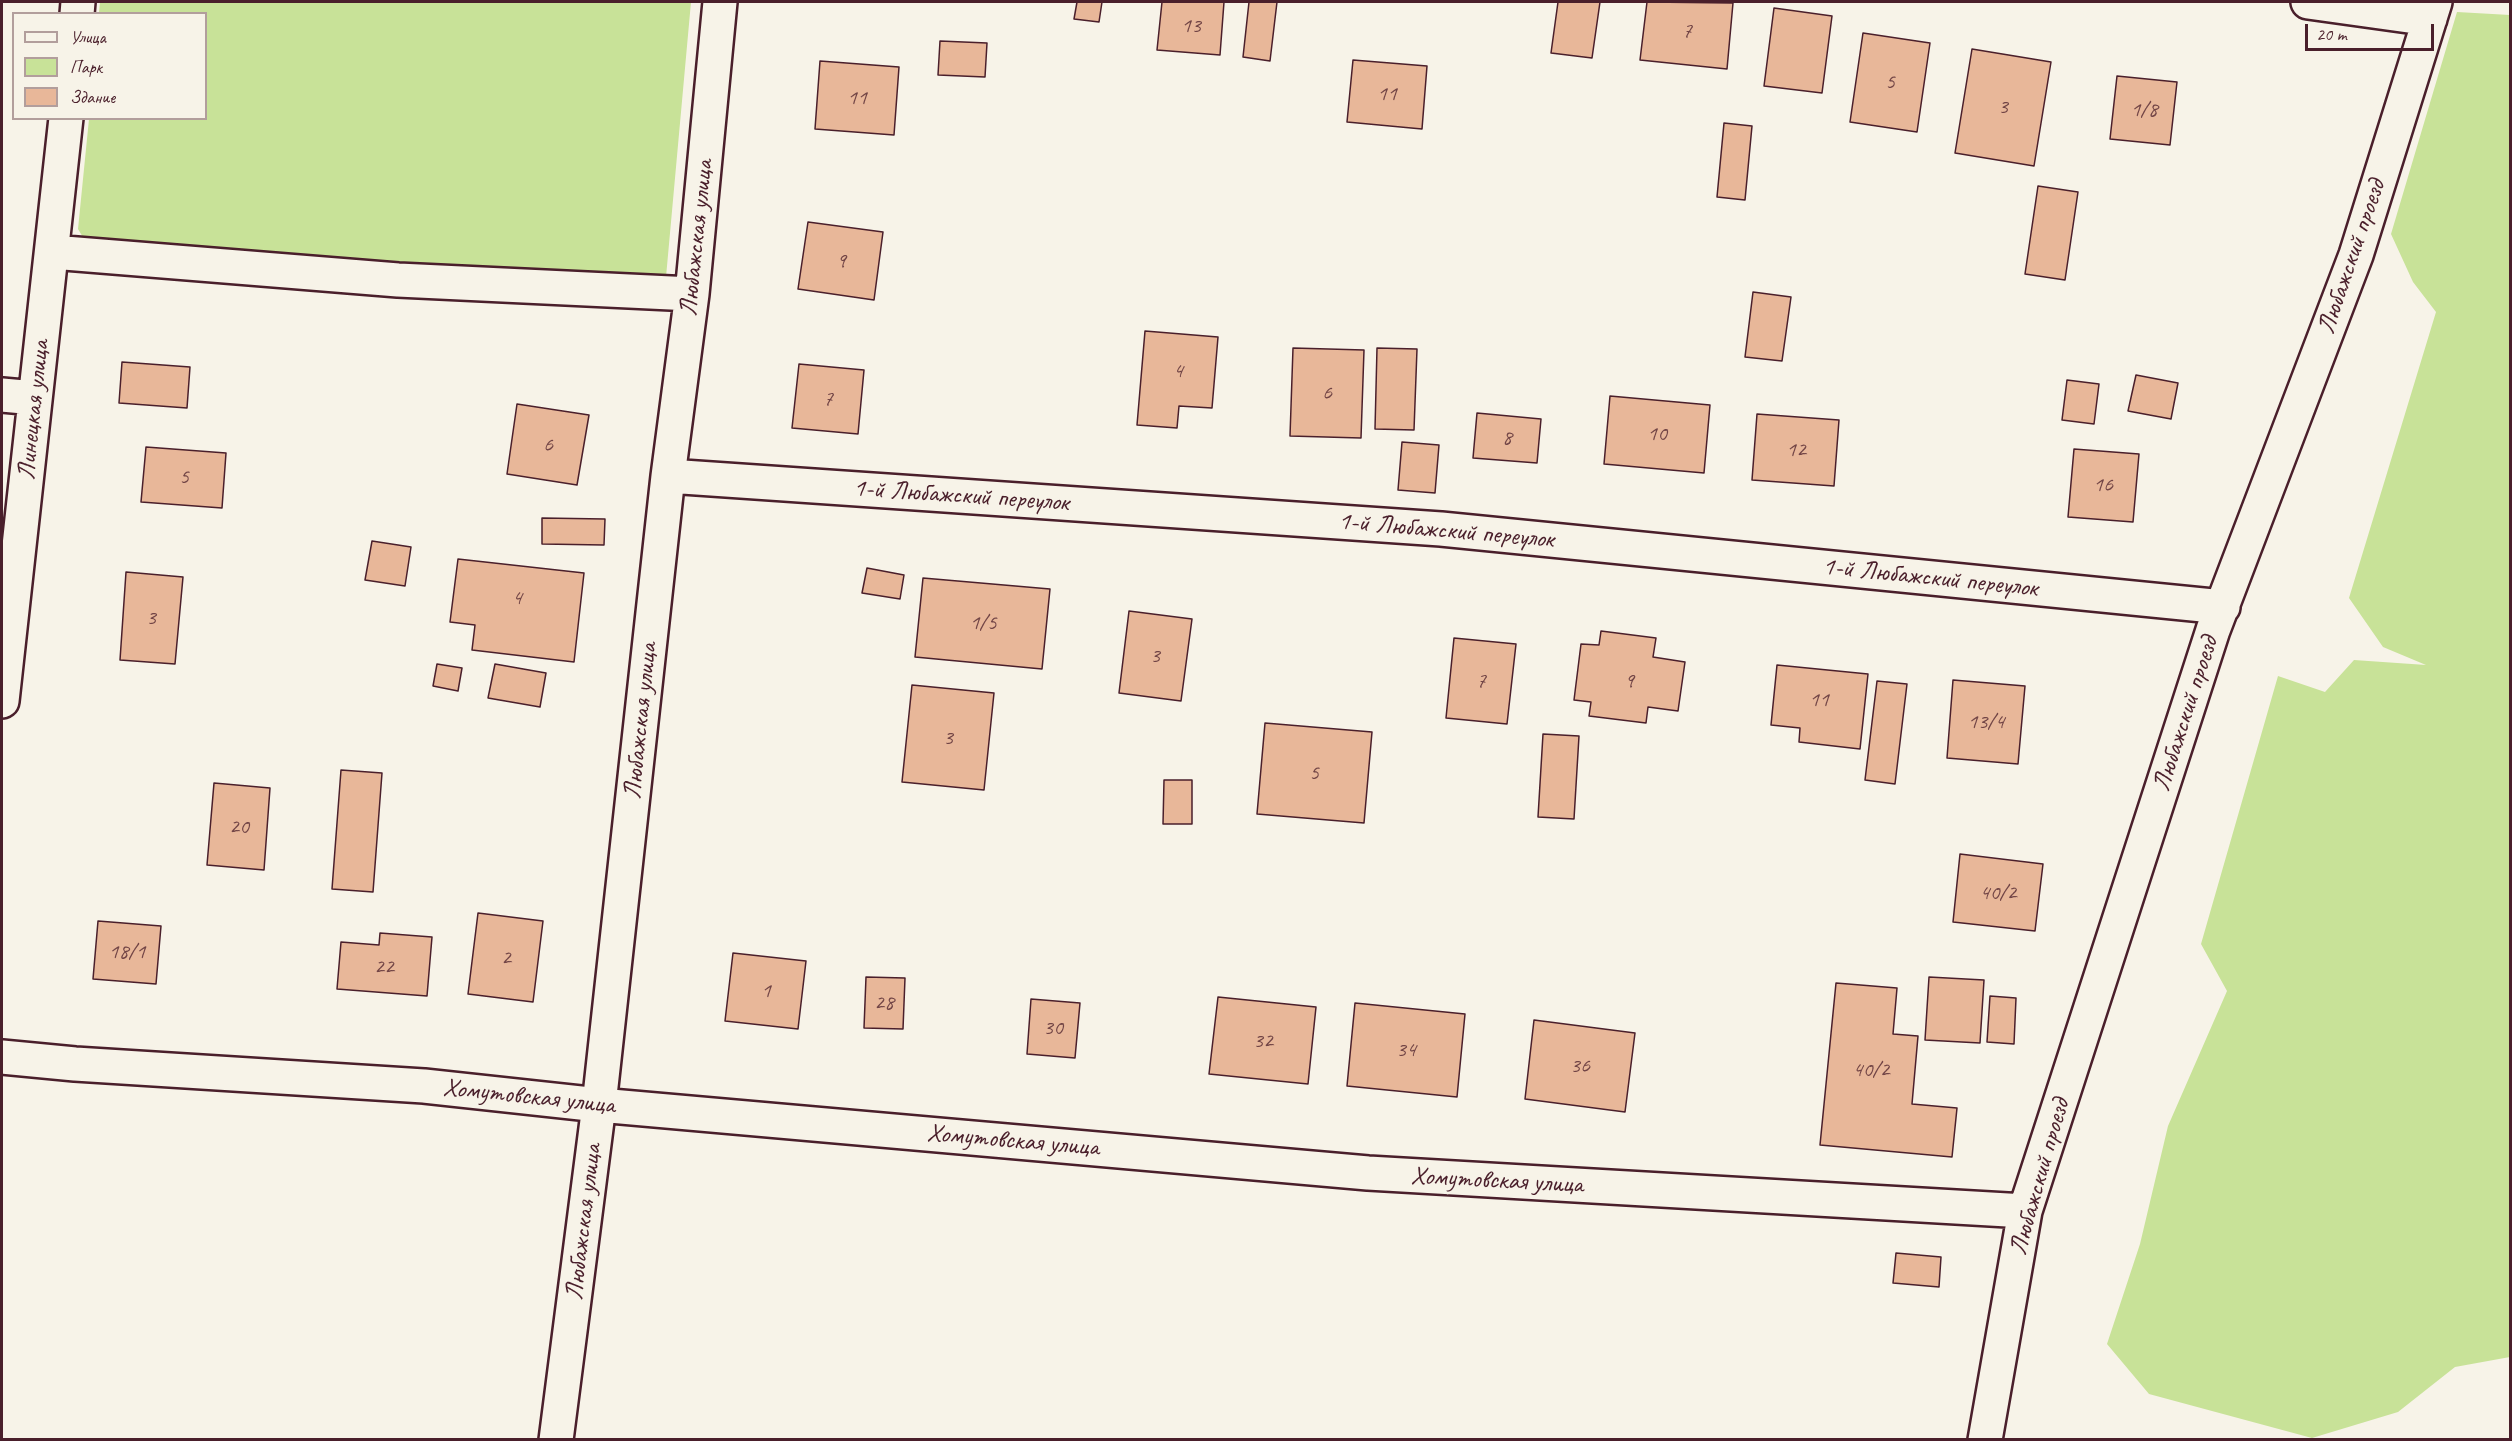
<!DOCTYPE html>
<html>
<head>
<meta charset="utf-8">
<style>
	body { margin:0 }
	#map { position:relative; width:2512px; height:1441px; overflow:hidden; background:#f7f3e8; font-family:Caveat,sans-serif }
	canvas { display:block }
	.frame { position:absolute; inset:0; border:3px solid #4a1f2b; pointer-events:none }
	.legend { position:absolute; left:12px; top:12px; width:195px; height:108px; box-sizing:border-box; background:#f7f3e8; border:2px solid #b29e9c; margin:0; padding:8px 10px; list-style:none; font-size:18px; color:#4a1f2b }
	.legend li { display:flex; align-items:center; gap:12px; height:30px }
	.legend b { width:30px; border:2px solid #b29e9c }
	.scale { position:absolute; left:2305px; top:24px; width:129px; height:27px; box-sizing:border-box; border:3px solid #4a1f2b; border-top:0; padding-left:8px; font-size:18px; line-height:21px; white-space:nowrap; color:#4a1f2b; -webkit-text-stroke:4px #f7f3e8; paint-order:stroke }
</style>
</head>
<body>
<div id="map">
<canvas width="2512" height="1441"></canvas>
<div class="frame"></div>
<ul class="legend">
<li><b style="height:8px;background:#f7f3e8"></b>Улица</li>
<li><b style="height:16px;background:#c8e298"></b>Парк</li>
<li><b style="height:16px;background:#e8b799"></b>Здание</li>
</ul>
<div class="scale">20 m</div>
</div>
<script>
const c = document.querySelector('canvas').getContext('2d');
c.lineJoin = 'round';
function paint(path, color) {
  c.fillStyle = color;
  c.fill(path, 'evenodd');
}
function trace(path, color, width, dash) {
  c.strokeStyle = color;
  c.lineWidth = width;
  c.lineCap = dash ? 'butt' : 'round';
  c.setLineDash(dash || []);
  c.stroke(path);
}
function label(font, color, halo, rows, align = 'center') {
  c.font = font + ' Caveat,sans-serif';
  c.lineWidth = 5;
  c.setLineDash([]);
  c.textBaseline = 'middle';
  c.strokeStyle = halo;
  c.fillStyle = color;
  for (const [text, x, y, turn = 0] of rows) {
    c.save();
    c.translate(x, y);
    c.rotate((+turn || 0) * Math.PI / 180);
    c.textAlign = isNaN(turn) ? turn : align;
    if (halo) c.strokeText(text, 0, 0);
    c.fillText(text, 0, 0);
    c.restore();
  }
}
const green = new Path2D(`
	M100,2h591l-25,275 -576,-28 -12,-20 11,-110 117,-1v-104l-107,-1z
	M2457,12l53,3v1342l-55,10 -57,45 -86,26 -163,-44 -42,-50 33,-100 28,-118 59,-135 -26,-47 77,-268 47,16 29,-32 72,5 -43,-18 -34,-49 87,-286 -23,-30 -22,-48z`);
const building = new Path2D(`
	M1077,2h25l-3,20 -25,-3z
	M1162,2h62l-4,53 -63,-5z
	M1249,2h28l-7,59 -27,-4z
	M1558,2h42l-8,56 -41,-5z
	M1647,2l86,1 -6,66 -87,-9z
	M1774,8l58,8 -10,77 -58,-7z
	M1863,33l67,10 -13,89 -67,-10z
	M940,41l47,2 -2,34 -47,-2z
	M1972,49l79,13 -17,104 -79,-13z
	M1353,60l74,6 -5,63 -75,-7z
	M820,61l79,6 -5,68 -79,-6z
	M2117,76l60,6 -7,63 -60,-6z
	M1724,123l28,3 -7,74 -28,-3z
	M2038,186l40,6 -13,88 -40,-6z
	M808,222l75,10 -9,68 -76,-11z
	M1753,292l38,5 -9,64 -37,-4z
	M1145,331l73,6 -6,71 -33,-2 -2,22 -40,-3z
	M1293,348l71,2 -3,88 -71,-2z
	M1377,348l40,1 -3,81 -39,-1z
	M122,362l68,5 -3,41 -68,-5z
	M799,364l65,6 -6,64 -66,-6z
	M2136,375l42,8 -7,36 -43,-8z
	M2067,380l32,4 -5,40 -32,-4z
	M1610,396l100,9 -6,68 -100,-9z
	M517,404l72,11 -12,70 -70,-11z
	M1477,413l64,6 -4,44 -64,-5z
	M1757,414l82,6 -5,66 -82,-6z
	M1402,442l37,3 -4,48 -37,-3z
	M146,447l80,6 -4,55 -81,-6z
	M2074,449l65,5 -6,68 -65,-5z
	M542,518l63,1 -1,26 -62,-1z
	M372,541l39,6 -6,39 -40,-6z
	M458,559l126,14 -10,89 -102,-12 3,-25 -25,-3z
	M867,568l37,7 -4,24 -38,-6z
	M126,572l57,5 -8,87 -55,-4z
	M923,578l127,11 -8,80 -127,-12z
	M1129,611l63,8 -11,82 -62,-8z
	M1601,631l55,7 -3,19 32,5 -7,49 -30,-4 -2,16 -57,-7 2,-14 -17,-2 7,-56 18,1z
	M1454,638l62,6 -9,80 -61,-6z
	M437,664l25,4 -4,23 -25,-5z
	M495,664l51,9 -6,34 -52,-9z
	M1777,665l91,9 -8,75 -61,-7 1,-14 -29,-3z
	M1953,680l72,6 -7,78 -71,-6z
	M1877,681l30,3 -12,100 -30,-4z
	M912,685l82,8 -10,97 -82,-8z
	M1265,723l107,9 -8,91 -107,-9z
	M1543,734l36,2 -5,83 -36,-2z
	M341,770l41,3 -9,119 -41,-3z
	M1164,780h28v44h-29z
	M214,783l56,5 -6,82 -57,-5z
	M1960,854l83,10 -8,67 -82,-9z
	M478,913l65,8 -10,81 -65,-8z
	M98,921l63,5 -5,58 -63,-5z
	M380,933l52,4 -5,59 -90,-7 4,-47 38,3z
	M733,953l73,8 -8,68 -73,-8z
	M866,977l39,1 -2,51 -39,-1z
	M1929,977l55,3 -4,63 -55,-3z
	M1836,983l61,5 -4,46 25,2 -6,68 45,4 -5,49 -132,-12z
	M1990,996l26,2 -2,46 -27,-2z
	M1218,997l98,10 -8,77 -99,-10z
	M1031,999l49,4 -5,55 -48,-4z
	M1355,1003l110,11 -8,83 -110,-11z
	M1534,1020l101,13 -10,79 -100,-13z
	M1896,1253l45,4 -2,30 -46,-4z`);
const minor = new Path2D(`
	M2308,2l122,17
	M77,14l1,-12
	M52,252l346,28 294,14
	M2,395l33,3
	M668,476l773,53 782,78
	M2,701l64,-583
	M2,1057l73,7 349,22 175,19 769,68 657,38
	M556,1440l43,-335 69,-629 24,-182 28,-292
	M1985,1440l40,-229 188,-581 143,-375 79,-253`);
const numberNames = [
	["13",1191,26],
	["7",1687,31],
	["5",1890,82],
	["11",1387,94],
	["11",857,98],
	["3",2003,107],
	["1/8",2144,110],
	["9",841,261],
	["4",1178,371],
	["6",1327,393],
	["7",828,399],
	["10",1657,434],
	["8",1507,438],
	["6",548,445],
	["12",1796,450],
	["5",184,477],
	["16",2103,485],
	["4",517,598],
	["3",151,618],
	["1/5",983,623],
	["3",1155,656],
	["7",1481,681],
	["9",1629,681],
	["11",1819,700],
	["13/4",1986,722],
	["3",948,738],
	["5",1314,773],
	["20",239,827],
	["40/2",1998,893],
	["18/1",127,952],
	["2",506,958],
	["22",384,967],
	["1",766,991],
	["28",884,1003],
	["30",1053,1028],
	["32",1263,1041],
	["34",1406,1050],
	["36",1580,1066],
	["40/2",1871,1070]
];
const streetNames = [
	["Любажская улица",697,238,-84],
	["Любажский проезд",2352,257,-71],
	["Линецкая улица",34,410,-84],
	["1-й Любажский переулок",961,496,4],
	["1-й Любажский переулок",1446,531,5],
	["1-й Любажский переулок",1930,578,6],
	["Любажский проезд",2186,714,-72],
	["Любажская улица",641,721,-84],
	["Хомутовская улица",529,1097,6],
	["Хомутовская улица",1013,1141,5],
	["Любажский проезд",2040,1177,-74],
	["Хомутовская улица",1497,1181,3],
	["Любажская улица",584,1222,-83]
];
paint(green, '#c8e298');
paint(building, '#e8b799');
trace(building, '#4a1f2b', 1.5);
trace(minor, '#4a1f2b', 38);
trace(minor, '#f7f3e8', 33);
label('22px', '#724546', null, numberNames);
label('26px', '#4a1f2b', '#f7f3e8', streetNames);
</script>
</body>
</html>
